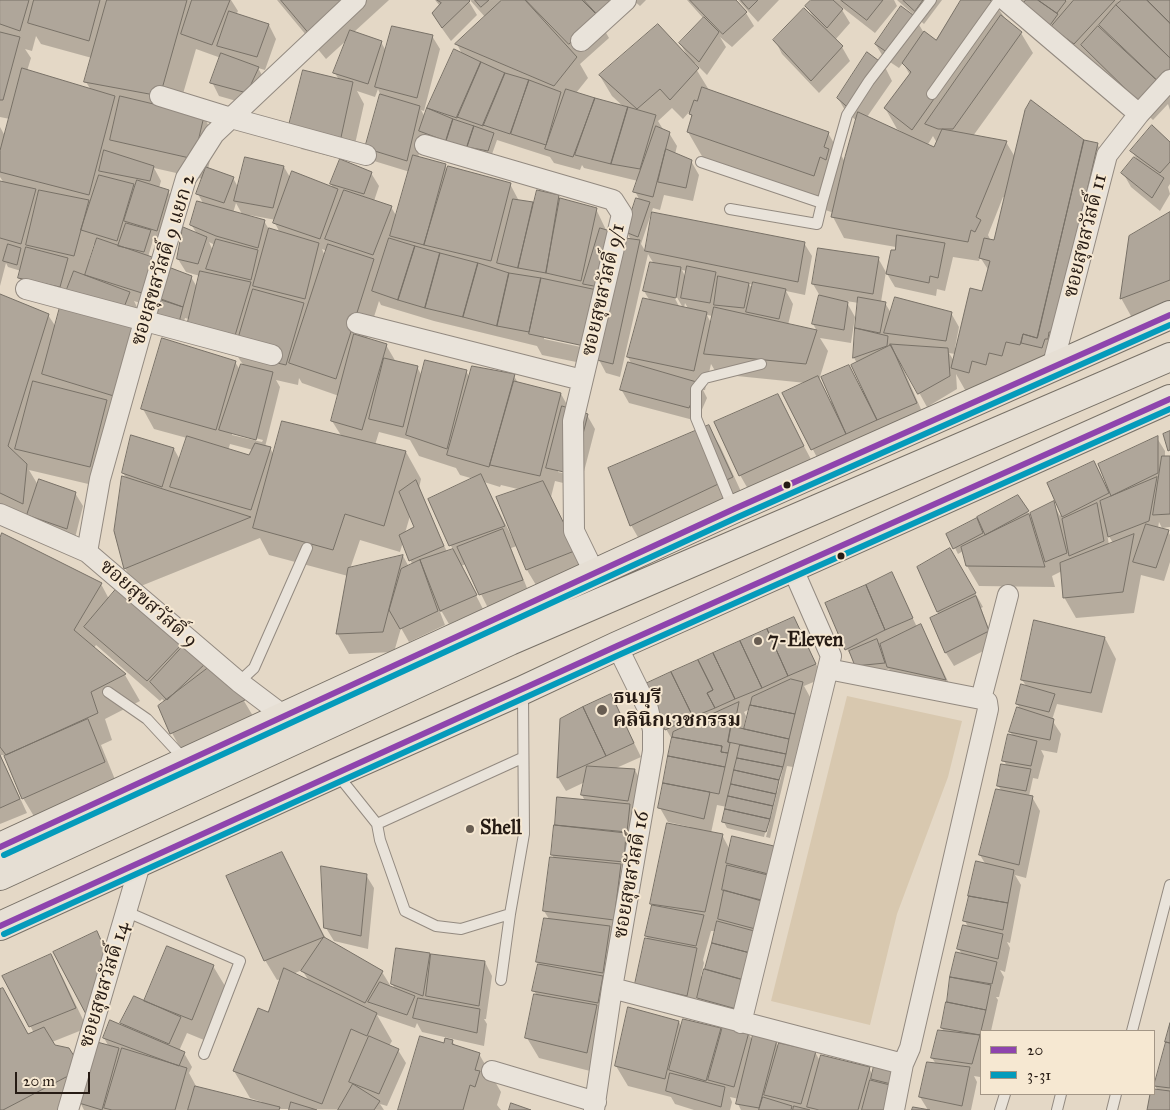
<!DOCTYPE html>
<html>
<head>
<meta charset="utf-8">
<style>
	body { margin:0 }
	#map { position:relative; width:1170px; height:1110px; overflow:hidden; background:#e4d8c6; font-family:"IM FELL Great Primer",serif }
	canvas { display:block }
	.legend { position:absolute; left:980px; top:1030px; width:175px; height:65px; box-sizing:border-box; background:#f6e8d2; border:1px solid #a39686; margin:0; padding:6px 9px; list-style:none; font-size:15px; color:#261b14 }
	.legend li { display:flex; align-items:center; gap:10px; height:25px }
	.legend b { width:25px; border:1px solid #a39686 }
	.scale { position:absolute; left:15px; top:1072px; width:75px; height:22px; box-sizing:border-box; border:2px solid #261b14; border-top:0; padding-left:6px; font-size:15px; line-height:18px; white-space:nowrap; color:#261b14; -webkit-text-stroke:4px #f6e8d2; paint-order:stroke }
</style>
</head>
<body>
<div id="map">
<canvas width="1170" height="1110"></canvas>
<ul class="legend">
<li><b style="height:6px;background:#8e44ad"></b>20</li>
<li><b style="height:6px;background:#049bbb"></b>3-31</li>
</ul>
<div class="scale">20 m</div>
</div>
<script>
const c = document.querySelector('canvas').getContext('2d');
c.lineJoin = 'round';
function paint(path, color) {
  c.fillStyle = color;
  c.fill(path, 'evenodd');
}
function trace(path, color, width, dash) {
  c.strokeStyle = color;
  c.lineWidth = width;
  c.lineCap = dash ? 'butt' : 'round';
  c.setLineDash(dash || []);
  c.stroke(path);
}
function label(font, color, halo, rows, align = 'center') {
  c.font = font + ' "IM FELL Great Primer","Noto Serif Thai",serif';
  c.lineWidth = 4;
  c.setLineDash([]);
  c.textBaseline = 'middle';
  c.strokeStyle = halo;
  c.fillStyle = color;
  for (const [text, x, y, turn = 0] of rows) {
    c.save();
    c.translate(x, y);
    c.rotate((+turn || 0) * Math.PI / 180);
    c.textAlign = isNaN(turn) ? turn : align;
    if (halo) c.strokeText(text, 0, 0);
    c.fillText(text, 0, 0);
    c.restore();
  }
}
const green = new Path2D(`
	M847,696l115,25 -14,56 -51,137 -27,111 -99,-24z`);
const shadow = new Path2D(`
	M0,0h231l7,11 -2,4 33,10 7,14 -11,31 -7,-2 8,14 -12,24 -35,-10 -7,-14 9,-24 -25,-9 -18,62 26,6 11,21 -7,31 25,9 5,9 46,-20 7,12 42,9 -2,-4 10,-25 -40,-10 -12,-21 50,-48 -4,-7 14,-35 -23,21 -49,-59h112l-35,32 27,10 5,9 46,-15 8,13 -16,62 -3,-1 4,7 3,-9 34,-54 -5,-10 28,-27 -15,-17h144l-10,21 -9,-7 14,24 -29,26 8,14 -12,15 49,15 -13,-12 -12,-20 88,-19 -8,-14 24,-24 -17,-19h47l12,13 8,13 -22,21 -12,-10 6,10 -19,28 -12,-12 -2,1 16,26 119,43 17,29 12,-41 -11,-9 -8,-14 47,-31 7,14 -25,36 35,15 -5,-3 -12,-21 25,-33 -7,-12 -4,5 -15,-10 -8,-13 39,-27 9,15 12,8 26,-41h26l10,8 8,12 15,13 12,20 -60,83 33,6 9,15 69,-16 13,3 4,7 -49,213 -84,31 -12,-21 1,15 -30,18 -23,-42 -2,1 22,50 -104,47 -37,-70 23,-10 -89,-9 -6,-10 -6,26h-2l4,8 -10,23 -68,-18 -8,-14 11,-24 -4,-8 16,-58 6,2 -6,-10 10,-27 -6,-10 -28,123 -14,-4 -8,-15 -2,8 -54,-11 -5,-9 -103,-25 -53,-16 -2,-4 -12,38 19,6 10,17 21,5 5,9 44,-5 4,7 44,-2 4,7 43,11 9,16 17,5 8,14 -15,58 -25,-6 -4,16 36,73 -48,20 -12,-20 -10,-24 -6,2 18,45 -41,15 -22,-44 -5,2 22,43 -34,15 -7,-12h-2l5,13 -36,17 -8,-14 -7,24 -45,2 -12,-21 11,-57 -79,-21 -9,-17 -124,50 -11,-20 2,-89 -4,-6 51,-24 6,11 7,-22 -33,-9 -11,-20 92,-47 5,8 4,-4 -6,-9 -38,-11 -12,-20 1,-7 -4,-1 -5,17 -18,-36 29,-22 6,10 3,-11 -14,-4 -8,-13 19,-25 -6,-10 13,-19 -6,-11 5,-15 -49,-11 7,13 -2,7 9,3 8,14 -11,39 -12,-4 -5,17 5,50 -19,-6 3,6 -8,21 17,22 -18,67 -15,-5 -12,75 -72,-17 9,15 37,8 8,13 -9,36 -74,-30v-216l48,19 8,12 5,-19 -34,-17 -8,-13 2,-7 -13,-4 -2,-4 -6,23v-104l4,1 -4,-6v-50l5,9 5,-17 -10,-2zM36,36l5,8 51,14 -6,24 5,8 -64,-19 4,-13 -6,-9 7,2zM378,89l3,7 -15,52 8,13 36,11 -13,45 -6,-10 -17,-6 5,-15 -8,-13 -27,-11v-2l7,2 13,-58 -7,-13 18,6zM672,108l11,11 6,-7 4,6 -5,14 22,38 124,43 -1,4 11,21 52,9 -9,27 -9,-16 -65,26 7,12 -7,28 4,7 -29,-6 5,-21 -7,-13 19,4 7,-39 -8,-13 -151,-29 -7,38 -5,-8 12,-36 7,2 4,-15 29,6 6,-26 -8,-14 -16,-7 2,-8 -8,-13 -5,-2 -6,-10zM933,136l4,7 -3,6 -7,-3zM423,137l68,20 6,-17 53,17 4,6 26,7 2,-5 2,3 54,13 -3,10 5,10 -13,31 4,8 -7,7 -17,-15 -11,-23 -36,-9 -2,-4 -24,11 -2,-4 -13,-2 -9,-17 -62,-14 -3,-5 -27,-7zM1003,197l2,1 -11,43h-3l-3,-6zM236,203l7,13 -10,-3zM249,215l27,5 -1,3 5,10 -10,-2 -6,-10 -15,-4zM209,242l6,3 -2,6zM94,244l3,1 -6,16 -2,-1zM322,249l5,2 -2,5zM953,257l26,4 1,-4 9,14 -6,21 -26,56h-2l4,-21 -8,-14h-60l-6,-10 -4,-1 5,-30 9,15 41,9 1,-7 8,2zM682,270l5,1 -1,7zM749,284l5,1 -1,5zM674,292l9,16h-3l-8,-15zM846,301l13,2 -5,55 3,5 7,28 -34,11 -11,-22 9,-29 -8,-13 31,5 4,-26zM685,303l4,7 -5,-2zM707,315l6,1 -2,7zM544,336l47,10 -1,3 -46,-10zM949,353l6,1 -1,7zM299,378l3,5 37,13 -7,25 10,16 -68,18 -4,-7 -5,-1 15,-60 -4,-7 22,5zM232,432l31,8 -1,2 -30,-7zM379,432l31,8 9,16 37,12 4,7 14,4 -44,21 23,50 -6,2 -28,-64 2,-9 -15,-27 -31,-7zM230,444l23,6 -3,7 -22,-7zM558,469l21,8 -21,-5zM484,482l16,5 1,-2 21,5 -9,46 -1,1zM410,516l6,12 -11,5zM360,540l40,12 3,-10 10,24 -4,1 -6,-11 -53,13z
	M435,0h33l9,15 -26,26 -10,-14 -1,-21z
	M633,0h13l-6,6z
	M738,0h41l-21,22z
	M812,0h82l3,6 -22,27 -36,-28 11,18 -15,17 7,7 8,14 -31,32 -37,-39 -7,-14 38,-23 -6,-10z
	M897,0h45l-18,24z
	M1007,0h163v110l-2,-6 -15,16 -63,-61 -4,5z
	M1170,143v41l-2,3 2,7 -10,17 -29,-24 -8,-14 15,-12 -6,-10z
	M1170,214v98l-34,13 -15,-27z
	M777,395l38,72 -63,29 -12,-21z
	M708,426l12,20 24,52 -101,48 -12,-21z
	M1157,438l8,13v6h5v70l-8,1 -3,-6 -1,6 10,3 2,4v27l-6,19 -23,-6 -7,38 -58,5 -12,-21 -2,-26 -10,5 3,11 -76,-1 -12,-20 -4,-15 -5,3 -3,-6 21,-29 5,9 2,-1 35,-30 14,22 21,-16 7,13 34,-54 12,23zM1107,533l6,10 -4,2z
	M0,541l101,43 8,15 8,-9 95,77 32,34 12,20 -73,32 -11,-20 -7,-31 -3,-3 -2,2 -64,-56 -2,3 31,27 15,26 -35,18 7,21 -11,5 15,37 -81,36 -12,-20 -16,-38 -3,-5h-4l27,58 -27,11z
	M950,549l33,58 -2,1 14,37 -41,21 -8,-13 -14,-34 7,-4 -21,-48z
	M891,574l26,53 3,-2 8,14 25,53 -57,-12 -7,-11 -29,3 -13,-23z
	M793,618l30,60 -19,8 6,11 -17,70 -6,-1 -17,72 -4,-1 18,-72h-2l-18,72 -37,-9 -3,-6 3,-15 -10,-2 -6,28 11,2 8,15 47,-2 -29,174 -42,-10 -9,-15 -3,12 -50,-11 5,-58 -3,-4 7,-30 -1,-3 38,-76 -22,-5 -8,-14 13,-67 -7,-12zM750,709l-4,18h-2l2,-11 -2,-4zM711,931h4l-12,46 -2,-1 3,-13 -1,-3z
	M1105,638l11,21 -14,54 -45,-9 -5,16 9,14 -4,19 -16,-3 3,6 -6,23 -5,-1 -4,18 3,1 8,14 -14,67 -11,-3 6,10 -11,58 -3,-1 3,6 -5,24 -5,-2 4,7 -5,20h-3l2,3 -7,31h-10v40l-1,6 -6,-1 3,6 -6,28h-43l-8,-13 16,-33 -4,-6 12,-26 -2,-4 15,-75 5,2 -3,-6 9,-22 -3,-6 21,-56 -6,-10 22,-64 -4,-5 9,-20 -3,-5 9,-25 -3,-4 11,-22 -4,-6 10,-17 -5,-7z
	M611,696l30,61 -27,12 21,1 7,14 -44,289 -59,-15 -12,-20 9,-44 -2,-3 6,-26 -2,-3 11,-43 -5,-8 10,-53 -2,-3 6,-57 27,3 -3,-6 3,-13 -19,9 -8,-13 3,-58z
	M282,854l44,85 56,33 8,13 -1,2 7,3 -4,-6 37,-30 3,5 53,3 7,14 -6,43h-2l3,5 -3,22 -62,-14 -5,-9 -2,5 -38,-13 15,26 -3,5 9,4 8,13 -19,43 -7,-2 4,6 -105,-1 1,1h-196l-3,-6 -12,6h-69v-119l28,44 6,-2 -30,-56 46,-22 12,21 25,52 -35,14 35,38 22,-33 -5,-9 20,-11 -2,-4 26,-19 65,-38 12,20 -21,54 -17,-7 -8,18 5,2 8,14 -3,6 8,15 65,16v-2l-12,-4 -16,-27 35,-57 13,-35 -5,1 -12,-20zM302,970l7,11 -16,-7z
	M366,875l8,13 -6,61 -34,-8 -8,-13z
	M679,1022l3,5 38,2 3,4h25l5,8 23,1 3,5 36,5 5,9 49,7 4,8 25,-3 1,37h-158l-3,-6 1,-5 -9,-2 2,5 -2,8h-36l-19,-6 -4,-7 -43,-11 -12,-20z
	M1170,1028v82h-22l4,-16h2v-4l4,1 -3,-5z
	M452,1041l4,6 23,7 22,38 -4,13 4,5h-102l46,-66z`);
const building = new Path2D(`
	M0,0h29l-9,31 -20,-7z
	M34,0h66l-11,41 -61,-18z
	M107,0h80l-27,96 -76,-14z
	M192,0h38l-18,45 -31,-11z
	M281,0h75l-42,39z
	M437,0h32l1,1 -28,27 -10,-15 9,-10z
	M475,0h14l-8,7z
	M502,0h23l52,57 -23,29 -99,-42z
	M526,0h56l16,16 -29,28z
	M584,0h28l-13,16z
	M690,0h46l11,12 -24,22z
	M741,0h17l-9,9z
	M811,0h22l10,9 -16,19 -22,-22z
	M841,0h42l-16,20z
	M903,0h20l-8,11z
	M961,0h29l9,7 -87,123 -28,-22 27,-36 -9,-9 22,-32 12,9z
	M1026,0h12l20,14 -10,14 -27,-22z
	M1038,0h27l1,1 -9,12z
	M1074,0h41l-41,44 -23,-17z
	M1122,0h25l23,23v35l-54,-53z
	M1147,0h23v23z
	M1116,5l54,53v22l-6,7 -65,-62z
	M901,6l16,12 -26,37 -16,-11z
	M804,8l39,38 -32,35 -38,-41z
	M229,11l40,13 -12,33 -40,-11z
	M1001,15l21,17 -69,97h-15l-13,-5z
	M704,17l15,15 -20,30 -20,-19z
	M658,24l41,44 -29,32 -10,-11 -23,20 -38,-34z
	M392,26l41,9 -16,63 -42,-11z
	M1098,26l66,61 -19,21 -64,-63z
	M350,30l32,11 -14,43 -35,-11z
	M0,32l20,5 -17,63h-3z
	M454,49l27,13 -24,56 -30,-10z
	M867,52l19,14 -33,46 -16,-14z
	M221,53l38,14 -12,26 -37,-10z
	M481,62l24,11 -22,53 -26,-9z
	M22,68l93,28 -26,99 -89,-23v-21z
	M303,70l50,12 -13,60 -52,-13z
	M505,73l24,7 -19,54 -27,-9z
	M529,80l32,12 -15,53 -35,-11z
	M702,87l127,45 -5,15 5,2 -3,11 -6,-3 -6,19 -127,-44 5,-17 -3,-1 5,-14 3,1z
	M566,89l29,9 -22,59 -28,-8z
	M380,94l40,12 -13,55 -42,-13z
	M120,96l84,20 -10,43 -84,-19z
	M595,98l33,9 -17,57 -36,-9z
	M1031,100l53,40 -47,198 -14,-4 -3,11 -14,-3 -4,14 -13,-3 -3,12 -14,-4 -3,12 -18,-5 19,-80 12,3 8,-30 -11,-3 5,-20 10,2 31,-130z
	M628,107l28,8 -16,54 -29,-5z
	M427,108l26,11 -7,22 -27,-10z
	M858,112l76,35 8,-18 65,12 -31,76 5,3 -6,12 -4,-2 -3,12 -137,-25 14,-60z
	M453,119l21,7 -7,21 -21,-6z
	M1152,125l18,17v20l-10,11 -30,-22z
	M474,126l20,7 -6,18 -21,-4z
	M656,126l14,6 -17,65 -20,-5z
	M1084,140l14,3 -26,113 -20,76h-3l-1,7h-3l-3,9 -21,-5 2,-9 14,4z
	M666,149l26,11 -6,28 -28,-6z
	M104,150l50,16 -4,15 -51,-10z
	M413,155l33,9 -22,81 -34,-9z
	M245,157l39,9 -11,42 -39,-7z
	M1134,157l30,21 -12,20 -31,-25z
	M340,159l32,13 -8,22 -34,-10z
	M448,166l63,17 -20,78 -67,-16z
	M206,167l28,10 -10,26 -28,-9z
	M292,171l46,18 -18,50 -47,-16z
	M99,175l35,9 -17,57 -36,-11z
	M137,180l32,10 -12,41 -33,-10z
	M0,181l36,8 -15,55 -21,-6z
	M39,190l50,10 -15,56 -48,-11z
	M344,190l48,16 -19,49 -48,-16z
	M537,190l22,5 -13,78 -28,-5z
	M560,198l37,10 -16,73 -35,-8z
	M636,198l14,4 -12,35 -13,-5z
	M513,199l20,3 -15,66 -21,-5z
	M197,201l68,19 -7,28 -42,-12 -26,-11z
	M652,212l153,30 -7,40 -153,-31z
	M1170,212v68l-50,19 9,-63z
	M126,223l25,7 -7,22 -26,-6z
	M183,227l24,10 -9,27 -21,-5z
	M269,228l50,15 -14,56 -52,-13z
	M600,228l17,5 -13,55 -21,-4z
	M897,235l48,8 -7,35 -8,-2 -1,7 -43,-9 5,-24h4z
	M97,238l58,20 -10,36 -60,-19z
	M389,238l26,8 -17,54 -26,-9z
	M625,238l15,2 -27,124 -16,-4z
	M216,239l42,11 -7,30 -45,-11z
	M8,244l13,4 -4,17 -14,-4z
	M328,244l46,15 -38,120 -47,-16z
	M415,246l25,7 -15,55 -27,-8z
	M26,247l42,11 -8,29 -42,-9z
	M818,248l61,9 -6,37 -61,-10z
	M440,253l38,10 -15,54 -38,-9z
	M650,262l31,5 -5,31 -33,-7z
	M478,263l31,10 -12,53 -34,-9z
	M687,266l29,6 -6,31 -29,-5z
	M171,268l21,8 -9,31 -22,-8z
	M74,271l56,21 -9,23 -57,-18z
	M200,271l51,11 -17,57 -47,-13z
	M509,273l32,5 -12,54 -32,-6z
	M718,276l31,7 -5,25 -30,-3z
	M541,278l56,12 -13,56 -55,-12z
	M753,282l33,7 -7,30 -33,-7z
	M253,289l51,14 -18,62 -52,-12z
	M0,294l49,20 -41,132 19,18 -4,40 -23,-11z
	M819,295l29,7 -4,28 -32,-6z
	M858,297l28,5 -6,31 -25,-5z
	M895,297l57,15 -6,29 -62,-8z
	M643,298l64,14 -13,59 -67,-14z
	M161,300l22,7 -6,23 -21,-10z
	M60,307l75,21 -18,69 -75,-23z
	M714,307l103,23 -11,34 -102,-10z
	M855,328l33,8 -1,10 -34,12z
	M354,334l33,10 -25,86 -31,-9z
	M162,338l74,23 -20,69 -75,-21z
	M890,344l58,4 2,28 -32,18z
	M891,345l26,58 -40,17 -26,-55z
	M384,358l34,8 -15,61 -34,-8z
	M425,360l42,10 -20,79 -41,-14z
	M628,362l72,21 -11,25 -69,-18z
	M241,364l32,8 -17,68 -37,-10z
	M849,365l28,55 -31,14 -25,-57z
	M472,366l43,8 -26,93 -42,-12z
	M818,376l28,58 -35,16 -29,-57z
	M33,381l74,19 -17,67 -75,-18z
	M514,381l47,12 -21,83 -50,-11z
	M778,394l26,52 -65,30 -25,-54z
	M562,406l26,8 -15,60 -27,-6z
	M282,421l124,30 -22,75 -39,-12 -12,36 -80,-22z
	M709,425l24,52 -103,49 -22,-58z
	M1170,431v19l-2,1 -5,-17z
	M131,435l43,13 -12,39 -40,-14z
	M187,436l62,19 6,-12 16,4 -20,63 -81,-23z
	M1158,436v37l-47,23 -13,-32z
	M1162,456h8v58l-17,1z
	M1094,461l15,32 -47,24 -15,-34z
	M481,474l24,52 -56,20 -21,-47z
	M122,476l129,41 -127,52 -10,-38z
	M1157,477l-8,44 -41,16 -8,-36z
	M39,479l37,13 -9,37 -40,-14z
	M416,480l28,66 -35,15 -10,-26 15,-8 -15,-35z
	M543,481l34,69 -51,20 -30,-73z
	M1018,495l11,16 -44,24 -8,-18z
	M1054,501l13,52 -22,9 -15,-49z
	M1097,503l7,38 -35,15 -7,-37z
	M1029,514l16,53 -79,-1 -5,-19z
	M977,518l6,15 -30,16 -7,-15z
	M1146,524l23,6 -13,38 -23,-6z
	M503,529l20,51 -44,15 -22,-48z
	M2,533l100,50 -28,47 52,44 -35,18 7,21 -92,42 -6,-8v-209z
	M1134,534l-11,58 -60,6 -3,-35z
	M950,548l26,45 -39,19 -20,-45z
	M453,549l24,46 -37,16 -20,-51z
	M403,555l-20,77 -47,2 12,-66z
	M420,560l18,51 -38,18 -11,-19 12,-41z
	M892,572l21,46 -28,12 -19,-45z
	M866,585l19,45 -40,20 -20,-47z
	M117,588l66,55 -36,38 -63,-54z
	M976,596l13,35 -44,22 -15,-35z
	M794,617l22,47 -28,12 -21,-47z
	M1034,620l71,17 -14,56 -70,-13z
	M921,624l25,56 -59,-13 -7,-23z
	M767,629l21,47 -26,12 -22,-47z
	M877,639l8,24 -30,3 -6,-15z
	M740,641l22,47 -27,11 -22,-46z
	M185,644l22,18 -40,38 -17,-18z
	M713,653l22,46 -20,9 -8,-15 6,-3 -15,-30z
	M698,660l15,30 -6,3 8,15 -22,9 -22,-45z
	M212,665l33,35 -75,34 -12,-28z
	M671,672l22,45 -28,13 -22,-45z
	M791,679l12,3 -8,32 -45,-9 2,-8z
	M1021,684l34,10 -6,18 -33,-8z
	M611,694l23,49 -28,13 -23,-49z
	M739,702l-5,25 -3,-1 -3,16 2,1 -2,10 -7,-1 1,-6 -50,-9 1,-5z
	M750,705l45,9 -6,25 -45,-10z
	M583,707l23,49 -49,22 3,-59z
	M1017,707l37,12 -4,21 -41,-8z
	M88,719l17,43 -83,37 -18,-43z
	M731,726l58,13 -3,15 -58,-12z
	M1008,734l29,7 -6,25 -29,-5z
	M672,737l50,9 -1,6 7,1 -3,14 -57,-11z
	M740,745l46,9 -3,13 -46,-9z
	M0,755l20,44 -20,9z
	M668,756l57,11 -6,27 -56,-11z
	M737,758l46,9 -4,13 -45,-10z
	M1001,764l30,5 -5,22 -29,-5z
	M587,766l48,3 -7,32 -47,-6z
	M734,770l45,10 -3,14 -45,-10z
	M663,783l47,9 -6,27 -46,-11z
	M731,784l45,10 -3,12 -45,-10z
	M996,789l37,7 -14,69 -40,-10z
	M728,796l45,10 -3,13 -45,-10z
	M557,797l73,7 -3,28 -72,-7z
	M725,809l45,10 -4,13 -44,-10z
	M667,823l56,11 -18,78 -55,-8z
	M554,825l72,8 -2,29 -73,-7z
	M732,836l46,11 -6,28 -46,-12z
	M282,852l42,85 -60,24 -38,-85z
	M550,857l71,7 -7,56 -71,-9z
	M976,861l38,9 -6,33 -40,-7z
	M727,865l45,11 -7,25 -43,-11z
	M321,866l46,8 -6,62 -37,-8z
	M724,890l41,12 -6,28 -41,-11z
	M969,896l39,7 -5,27 -40,-9z
	M652,905l52,10 -8,31 -51,-10z
	M544,918l66,8 -7,47 -67,-11z
	M717,921l41,11 -4,22 -42,-11z
	M963,925l40,9 -5,25 -41,-10z
	M97,931l10,23 -20,62 -34,-64z
	M324,937l59,34 -18,32 -64,-32z
	M645,938l52,10 -10,48 -52,-12z
	M712,943l42,11 -6,27 -43,-12z
	M167,946l47,19 -22,55 -48,-19z
	M396,948l34,5 -7,43 -32,-12z
	M956,952l41,10 -5,22 -42,-7z
	M51,954l25,54 -47,19 -27,-51z
	M431,954l54,7 -6,45 -53,-10z
	M538,964l65,12 -5,27 -66,-12z
	M284,968l93,45 -10,23 -16,-7 -29,75 -89,-33 25,-63 10,4z
	M704,969l43,12 -7,29 -43,-12z
	M950,977l41,8 -5,25 -39,-8z
	M380,982l35,14 -8,19 -39,-13z
	M3,988l25,46 16,-7 11,18 14,3 5,8 -6,20 -65,34h-3v-121z
	M534,994l63,11 -10,48 -62,-15z
	M134,996l47,21 -12,27 -49,-21z
	M418,998l62,11 -3,24 -64,-15z
	M946,1002l40,8 -6,25 -39,-7z
	M628,1007l51,14 -14,58 -50,-13z
	M683,1019l38,9 -15,53 -37,-11z
	M110,1020l75,32 -6,14 -76,-28z
	M1170,1023v20l-5,-1z
	M723,1026l26,6 -15,55 -26,-7z
	M938,1030l42,5 -8,29 -41,-6z
	M753,1035l24,5 -18,68 -23,-4z
	M369,1036l30,13 -20,45 -30,-12z
	M420,1036l24,7 1,-5 8,2 -1,4 28,9 -5,17 5,1 -5,16 -5,-2 -7,25h-65z
	M97,1042l22,6 -17,62 -23,-7z
	M1166,1042l4,1v45l-16,-2z
	M779,1043l37,8 -15,53 -37,-9z
	M122,1048l65,20 -12,42h-63l-8,-2z
	M821,1055l49,12 -12,43h-39l-12,-3z
	M927,1062l43,5 -8,39 -43,-9z
	M874,1066l25,6 -4,13 -24,-6z
	M670,1073l55,14 -4,20 -55,-16z
	M870,1080l24,6 -5,24h-27z
	M353,1084l27,17 -6,9h-36z
	M195,1086l85,21 -1,3h-91z
	M1154,1089l16,2v19h-23l3,-16h4z
	M763,1097l29,9 -1,4h-32z
	M291,1102l26,8h-28z
	M511,1103l20,7h-22z
	M794,1106l16,4h-17z
	M913,1107l17,3h-18z`);
const lane = new Path2D(`
	M932,94l67,-94
	M701,162l121,41 25,-88 22,-34 62,-81
	M730,209l87,15 5,-21
	M733,508l-37,-90v-29l9,-11 56,-14
	M239,682l15,-14 53,-120
	M108,692l39,27 38,41
	M337,774l40,50 3,16 25,71 31,15 25,3 49,-15 14,-80 -1,-141
	M377,824l145,-66
	M127,912l113,49 -36,93
	M501,980l9,-66
	M1132,1031l38,-146
	M1000,1110l5,-16
	M1057,1110l4,-16
	M1112,1110l4,-16`);
const street = new Path2D(`
	M1005,0l134,114
	M581,41l45,-41
	M160,96l71,22 135,37
	M425,145l188,55 9,14 -49,207 1,110 20,41
	M26,289l246,66
	M357,323l225,57
	M1052,368l55,-213 32,-41 31,-34
	M0,514l87,38 152,130 45,34
	M87,552l13,-73 49,-175 37,-126 28,-44 142,-134
	M828,669l153,30
	M612,988l291,76
	M741,1023l90,-367 -39,-89
	M492,1071l104,31
	M68,1110l73,-249
	M594,1110l18,-122 41,-237v-21l-5,-21 -31,-63
	M894,1110l9,-46 7,-16 78,-339 -1,-7 -6,-3 27,-104`);
const primary = new Path2D(`
	M0,847l734,-338 436,-194
	M0,876l510,-235 660,-284
	M0,926l336,-153 187,-83 94,-44 553,-247`);
const bus1 = new Path2D(`
	M0,847l734,-338 436,-194
	M0,926l617,-280 553,-247`);
const bus2 = new Path2D(`
	M4,855l734,-338 432,-192
	M4,934l617,-280 549,-245`);
const markers = [
	[787,485,4.5,"#261b14"],
	[841,556,4.5,"#261b14"],
	[758,641,5,"#685d52"],
	[602,710,6,"#685d52"],
	[470,829,5,"#685d52"]
];
const streetNames = [
	["ซอยสุขสวัสดิ์ 11",1086,236,-76],
	["ซอยสุขสวัสดิ์ 9 แยก 2",164,260,-73],
	["ซอยสุขสวัสดิ์ 9/1",604,290,-77],
	["ซอยสุขสวัสดิ์ 9",148,604,41],
	["ซอยสุขสวัสดิ์ 16",632,875,-80],
	["ซอยสุขสวัสดิ์ 14",105,985,-73]
];
const poiNames = [
	["7-Eleven",768,641],
	["ธนบุรี",613,698],
	["คลินิกเวชกรรม",613,721],
	["Shell",480,829]
];
paint(green, '#d8c8af');
paint(shadow, '#0003');
paint(building, '#afa69a');
trace(building, '#787167', 1);
trace(lane, '#938a80', 12);
trace(street, '#938a80', 22);
trace(primary, '#787167', 30);
trace(lane, '#e9e3da', 10);
trace(street, '#e9e3da', 20);
trace(primary, '#e6dfd4', 28);
trace(bus1, '#8e44ad', 6);
trace(bus2, '#049bbb', 6);
for (const [x, y, r, color] of markers) {
  const dot = new Path2D();
  dot.arc(x, y, r, 0, 2 * Math.PI);
  c.fillStyle = color;
  c.fill(dot);
  trace(dot, '#f6e8d2', 2);
}
label('20px', '#261b14', '#f6e8d2', streetNames);
label('bold 20px', '#261b14', '#f6e8d2', poiNames, 'left');
</script>
</body>
</html>
